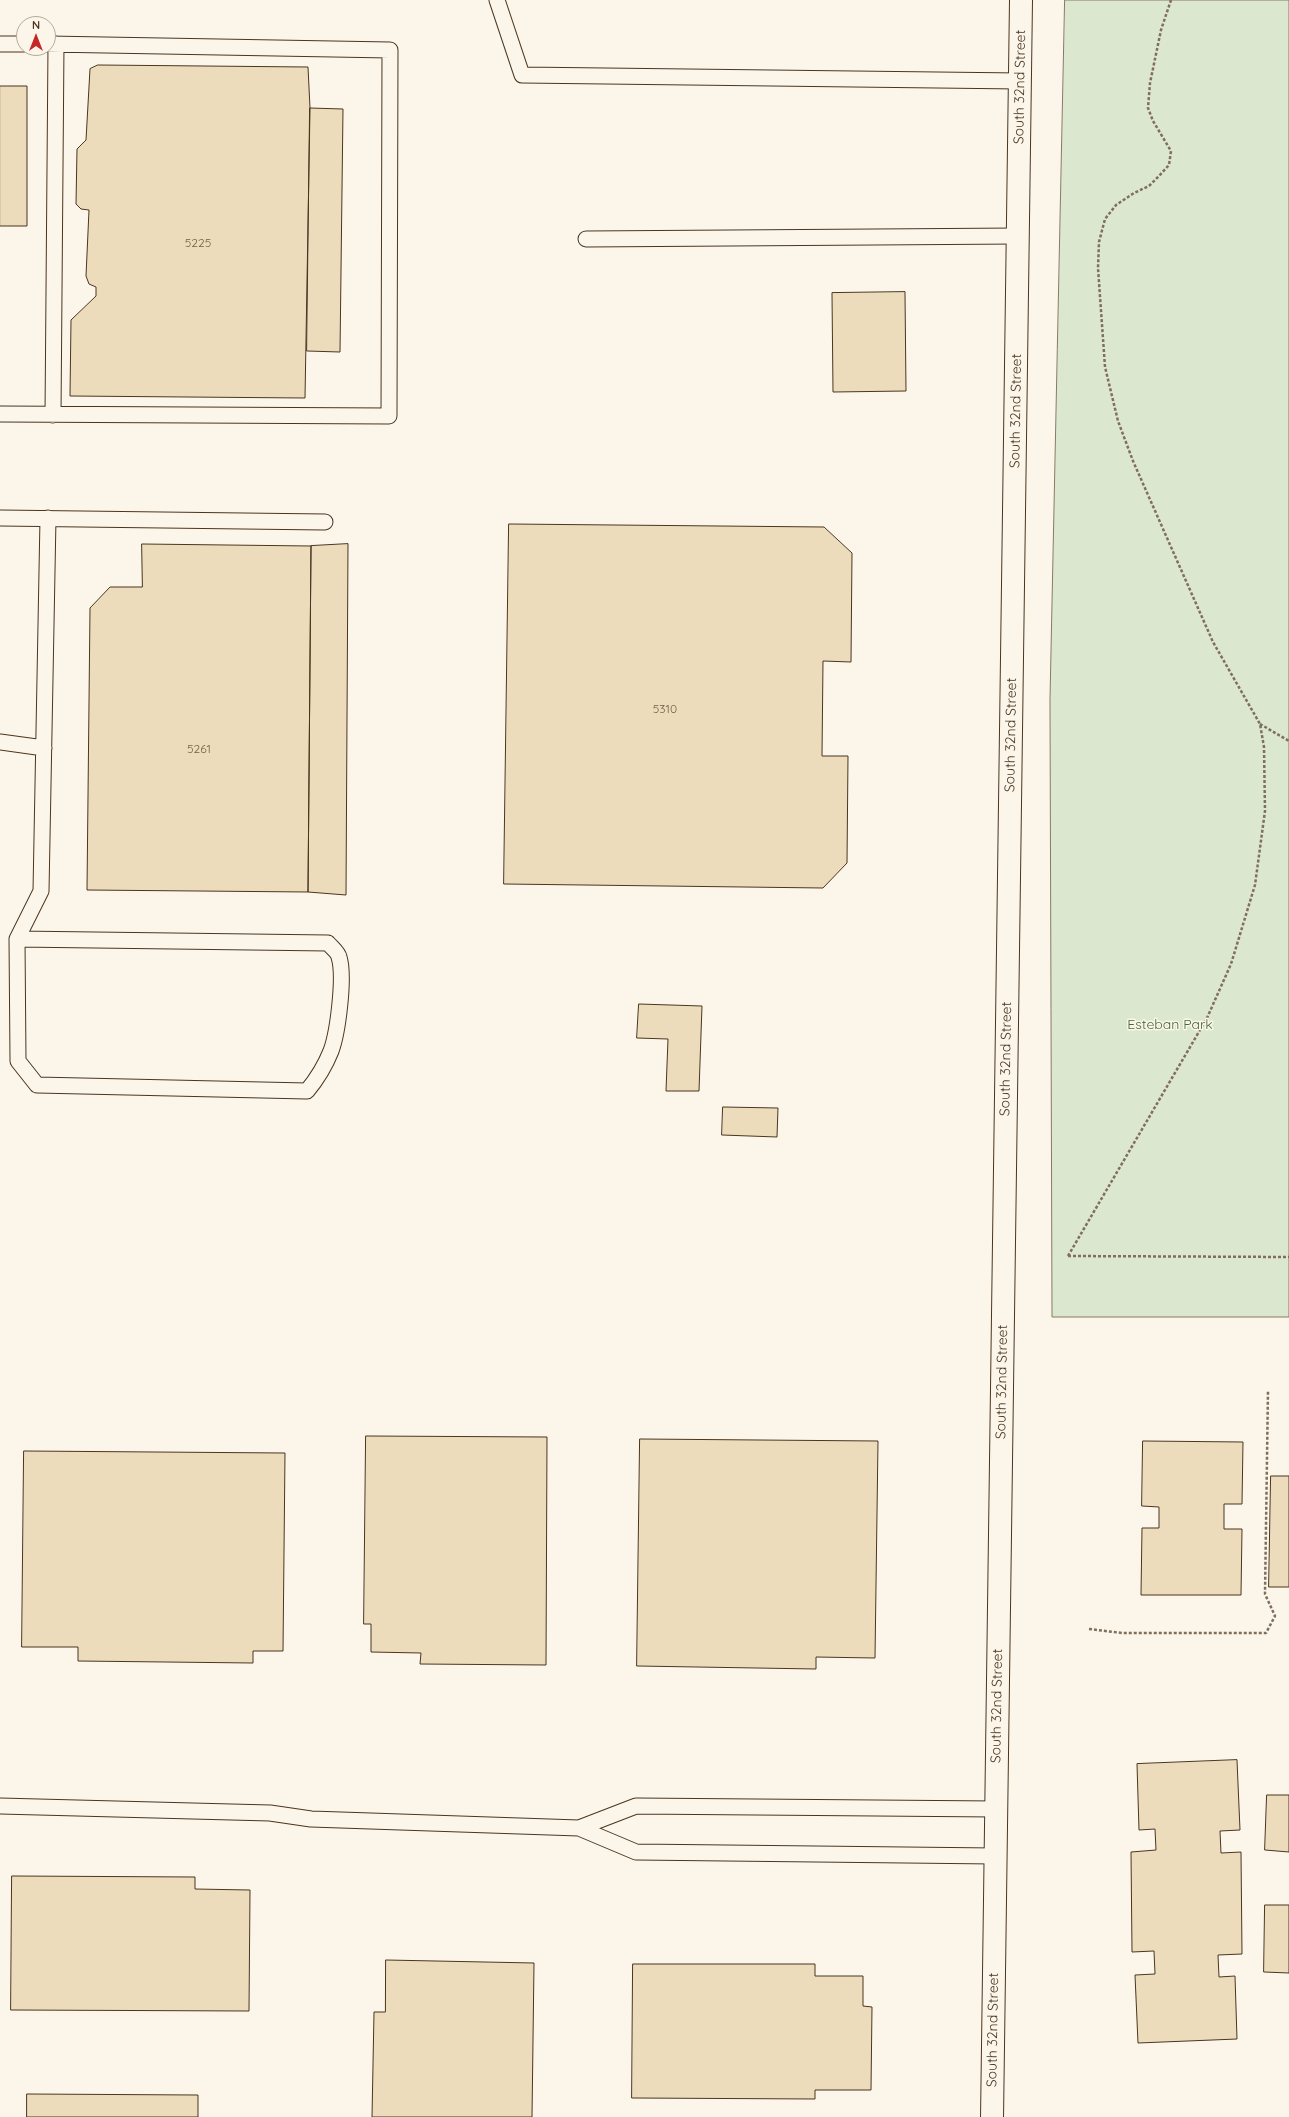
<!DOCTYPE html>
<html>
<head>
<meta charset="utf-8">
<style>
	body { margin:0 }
	#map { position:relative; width:1289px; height:2117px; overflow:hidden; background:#fbf6e9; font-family:Quicksand,sans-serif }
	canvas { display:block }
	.north { position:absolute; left:16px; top:16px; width:40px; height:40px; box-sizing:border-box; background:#fbf6e9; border:1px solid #b4a999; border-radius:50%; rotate:0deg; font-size:11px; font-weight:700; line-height:16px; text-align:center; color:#4a3520 }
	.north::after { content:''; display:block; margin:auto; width:14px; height:18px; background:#c62828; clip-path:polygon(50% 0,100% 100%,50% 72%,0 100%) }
</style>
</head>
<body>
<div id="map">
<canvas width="1289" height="2117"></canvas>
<div class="north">N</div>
</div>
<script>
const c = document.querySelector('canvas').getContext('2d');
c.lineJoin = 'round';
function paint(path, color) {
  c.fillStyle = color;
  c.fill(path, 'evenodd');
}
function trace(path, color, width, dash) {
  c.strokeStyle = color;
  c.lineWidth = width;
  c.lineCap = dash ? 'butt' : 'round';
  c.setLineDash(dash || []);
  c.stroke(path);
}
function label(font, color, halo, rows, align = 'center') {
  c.font = font + ' Quicksand,sans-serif';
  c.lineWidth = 3;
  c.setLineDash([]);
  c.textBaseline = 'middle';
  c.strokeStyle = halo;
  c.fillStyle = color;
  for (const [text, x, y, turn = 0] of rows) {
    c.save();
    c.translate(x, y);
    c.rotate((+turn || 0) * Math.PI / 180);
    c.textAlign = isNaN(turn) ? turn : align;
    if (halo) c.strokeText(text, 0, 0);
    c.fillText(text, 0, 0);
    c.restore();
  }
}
const green = new Path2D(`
	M1065,0h224v1317h-237l-2,-617z`);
const building = new Path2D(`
	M98,65l210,2 2,41 -5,290 -235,-2 1,-76 25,-24v-9l-7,-3 -3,-8 3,-66 -8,-1 -5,-5 1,-55 9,-9 4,-71z
	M0,86h27v140h-27z
	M310,108l33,1 -3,243 -33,-1z
	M905,292l1,99 -73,1 -1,-99z
	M509,524l315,3 28,26 -1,109 -28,-1 -1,95h26l-1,107 -24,25 -319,-4z
	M142,544l169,2 -3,346 -221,-2 3,-282 20,-21h32z
	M348,544l-2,351 -38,-3 3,-346z
	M639,1004l63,2 -3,85h-33l2,-52 -31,-1z
	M723,1107l55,1 -1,29 -55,-2z
	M366,1436l181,1 -1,228 -126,-1 1,-11 -50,-1v-28h-7z
	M640,1439l238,2 -3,217 -59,-1v12l-179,-3z
	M1143,1441l100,1 -1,62h-18v25h18l-1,66h-100l1,-67h17v-21l-17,-1z
	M24,1451l261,2 -2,198h-30v12l-175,-2v-14h-56z
	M1271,1476h18v111h-20z
	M1237,1760l3,70 -20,1 1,22 20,-1 1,102 -24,1 1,22 16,-1 2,63 -99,4 -3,-68 20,-1 -1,-23 -22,1 -1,-100 25,-2 -1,-21 -16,1 -2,-66z
	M1267,1795h22v57l-24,-2z
	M12,1876l183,1v12l55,1 -1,121 -238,-1z
	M1265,1905h24v68l-25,-1z
	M386,1960l148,3 -2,154h-160l2,-105h11z
	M633,1964h182v12h48v30l9,1 -1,83h-56v9l-183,-1z
	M27,2094l171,1v22h-171z`);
const path = new Path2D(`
	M1260,724l29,17
	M1068,1256l139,-238 24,-54 24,-79 10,-74 -1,-64 -4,-23 -47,-82 -80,-181 -15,-40 -13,-54 -7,-99 1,-26 6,-23 11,-14 18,-12 15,-7 9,-9 11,-12 2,-14 -18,-30 -5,-13 2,-25 11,-53 10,-30
	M1068,1256l221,1
	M1089,1629l33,4h144l9,-17 -10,-22 3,-204`);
const lane = new Path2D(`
	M497,0l25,75 498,6
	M0,44h24
	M586,239l432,-3
	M0,414l389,2 1,-366 -342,-6
	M53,415l3,-371
	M0,518l325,4
	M0,742l44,6
	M17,939l311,4c3,4 10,9 11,14 6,19 -1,75 -8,94 -6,15 -14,28 -24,40l-270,-6 -19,-24 -1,-122 24,-48 7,-373
	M0,1806l270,7 41,6 268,9
	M995,1856l-359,-4 -57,-24 57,-22 360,3`);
const secondary = new Path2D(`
	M992,2117l29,-2117`);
const numberNames = [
	["5225",198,243],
	["5310",665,709],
	["5261",199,749]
];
const streetNames = [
	["South 32nd Street",1020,87,-89],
	["South 32nd Street",1016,411,-89],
	["South 32nd Street",1011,735,-89],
	["South 32nd Street",1006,1059,-89],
	["South 32nd Street",1002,1382,-89],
	["South 32nd Street",997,1706,-89],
	["South 32nd Street",993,2030,-89]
];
const parkNames = [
	["Esteban Park",1170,1025]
];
paint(green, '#dce7d0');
trace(green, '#887966', 1);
paint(building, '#ecdcbc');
trace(building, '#4a3520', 1);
trace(lane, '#4a3520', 17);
trace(secondary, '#4a3520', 24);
trace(path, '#7f6f5c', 2.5, [3, 2]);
trace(lane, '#fbf6e9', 15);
trace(secondary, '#fbf6e9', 22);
label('12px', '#725f47', null, numberNames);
label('14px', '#4a3520', '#fbf6e9', streetNames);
label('14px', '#436837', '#fbf6e9', parkNames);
</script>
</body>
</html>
